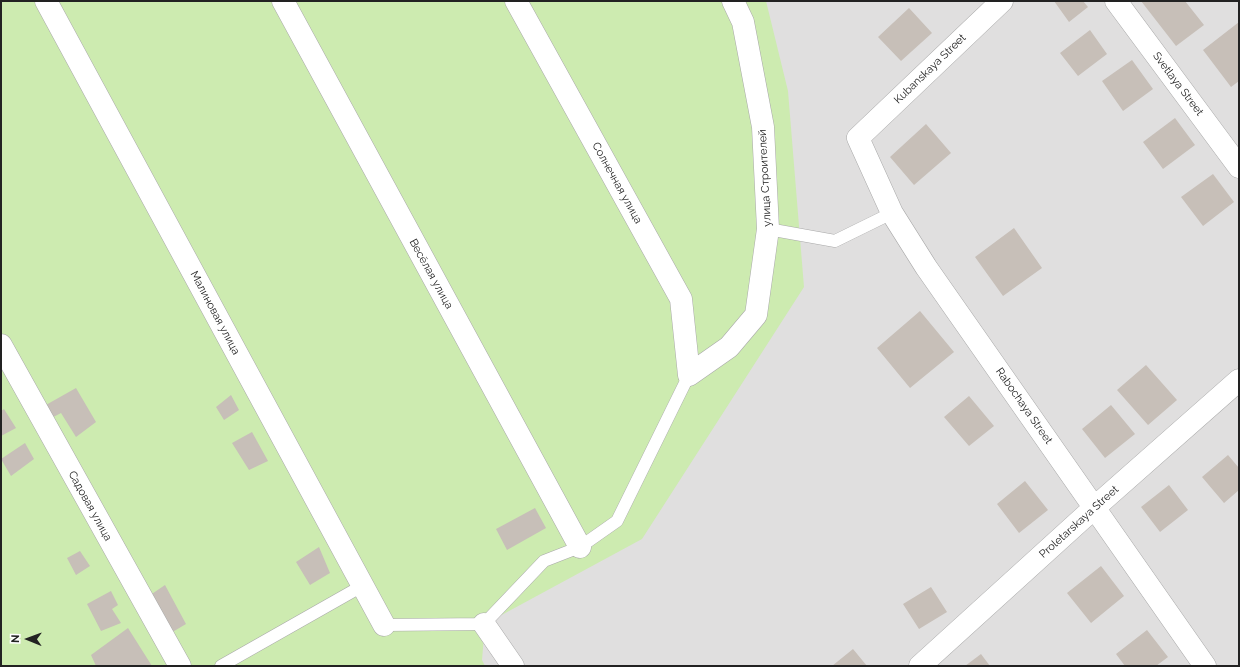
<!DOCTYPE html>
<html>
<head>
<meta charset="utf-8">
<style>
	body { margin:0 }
	#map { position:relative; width:1240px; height:667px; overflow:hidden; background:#f2efe9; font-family:Raleway,sans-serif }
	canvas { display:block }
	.frame { position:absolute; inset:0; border:2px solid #222; pointer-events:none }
	.north { position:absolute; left:8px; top:619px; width:40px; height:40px; -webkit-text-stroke:3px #fff; paint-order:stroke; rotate:271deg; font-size:11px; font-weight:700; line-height:16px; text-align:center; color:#222 }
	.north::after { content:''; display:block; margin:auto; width:14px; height:18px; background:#222; clip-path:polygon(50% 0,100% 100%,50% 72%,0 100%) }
</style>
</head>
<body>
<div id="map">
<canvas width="1240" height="667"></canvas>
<div class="frame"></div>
<div class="north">N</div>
</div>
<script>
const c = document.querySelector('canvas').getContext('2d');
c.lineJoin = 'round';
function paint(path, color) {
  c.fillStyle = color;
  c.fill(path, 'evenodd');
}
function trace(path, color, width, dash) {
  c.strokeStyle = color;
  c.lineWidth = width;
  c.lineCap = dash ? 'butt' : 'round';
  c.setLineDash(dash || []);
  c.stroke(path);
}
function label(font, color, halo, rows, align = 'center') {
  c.font = font + ' Raleway,sans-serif';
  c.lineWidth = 3.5;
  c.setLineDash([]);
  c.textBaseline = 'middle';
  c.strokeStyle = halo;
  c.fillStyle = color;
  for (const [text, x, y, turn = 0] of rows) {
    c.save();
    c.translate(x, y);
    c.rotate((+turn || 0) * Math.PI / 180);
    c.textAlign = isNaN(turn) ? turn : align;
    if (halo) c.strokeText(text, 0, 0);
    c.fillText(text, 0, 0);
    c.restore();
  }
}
const residential = new Path2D(`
	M1,1h1238v665h-1238z`);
const grass = new Path2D(`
	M1,1h765l22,90 16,196 -162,252 -157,85 -3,36 3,6h-484z`);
const building = new Path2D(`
	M1054,1h29l5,6 -19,15z
	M1141,1h44l19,24 -28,21z
	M909,8l23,25 -31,28 -23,-24z
	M1239,22v59l-8,6 -28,-37z
	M1090,30l17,24 -29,22 -18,-23z
	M1132,60l21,29 -30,22 -21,-30z
	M1175,118l20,27 -32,24 -20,-27z
	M926,124l25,29 -37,32 -24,-28z
	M1213,174l21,28 -31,24 -22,-29z
	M1014,228l28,40 -39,28 -28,-39z
	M920,311l34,41 -44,36 -33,-40z
	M1146,365l31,35 -29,25 -31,-35z
	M76,388l20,34 -20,15 -15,-24 -17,9 -7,-12z
	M231,395l8,15 -15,10 -8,-13z
	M969,396l25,30 -25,20 -25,-29z
	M1111,405l24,29 -30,24 -23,-29z
	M4,409l12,19 -15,8v-25z
	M252,432l16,29 -19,9 -17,-27z
	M25,443l9,16 -23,17 -10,-17z
	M1228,455l11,13v22l-15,13 -22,-26z
	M1025,481l23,29 -29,23 -22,-29z
	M1169,485l19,25 -28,22 -19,-25z
	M535,508l11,20 -39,22 -11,-21z
	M319,547l11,26 -20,12 -14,-23z
	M80,551l10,15 -14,9 -9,-17z
	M1101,566l23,30 -33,27 -24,-30z
	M165,585l21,39 -22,13 -21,-37z
	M931,587l16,25 -28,17 -16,-25z
	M111,591l7,14 -6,4 9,14 -20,8 -14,-27z
	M128,628l24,38h-56l-5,-11z
	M1147,630l21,27 -12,9h-31l-9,-12z
	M853,649l14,17h-35z
	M981,654l9,12h-25z`);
const lane = new Path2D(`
	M768,229l67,12 57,-28
	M384,625l100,-1 60,-63 36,-14 37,-26 72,-146
	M221,666l141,-80`);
const street = new Path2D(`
	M46,1l338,624
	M283,1l297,546
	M516,1l165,298 8,76 40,-28 27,-32 12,-86 -5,-102 -20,-105 -10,-21
	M1002,1l-144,137 34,75 34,54 279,399
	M1116,1l123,166
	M1,345l179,321
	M484,624l29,42
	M920,666l174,-158 145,-128`);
const streetNames = [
	["Kubanskaya Street",930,69,-44],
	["Svetlaya Street",1178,84,53],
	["улица Строителей",765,178,-93],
	["Солнечная улица",617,183,61],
	["Весёлая улица",431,274,61],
	["Малиновая улица",215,313,62],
	["Rabochaya Street",1024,406,55],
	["Садовая улица",90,506,61],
	["Proletarskaya Street",1079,522,-42]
];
paint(residential, '#e0dfdf');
paint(grass, '#cdebb0');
paint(building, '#c7bfb8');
trace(lane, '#a9a9a9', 13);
trace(street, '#a9a9a9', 23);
trace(lane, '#fff', 12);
trace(street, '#fff', 22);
label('11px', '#222', '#fff', streetNames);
</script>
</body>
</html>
